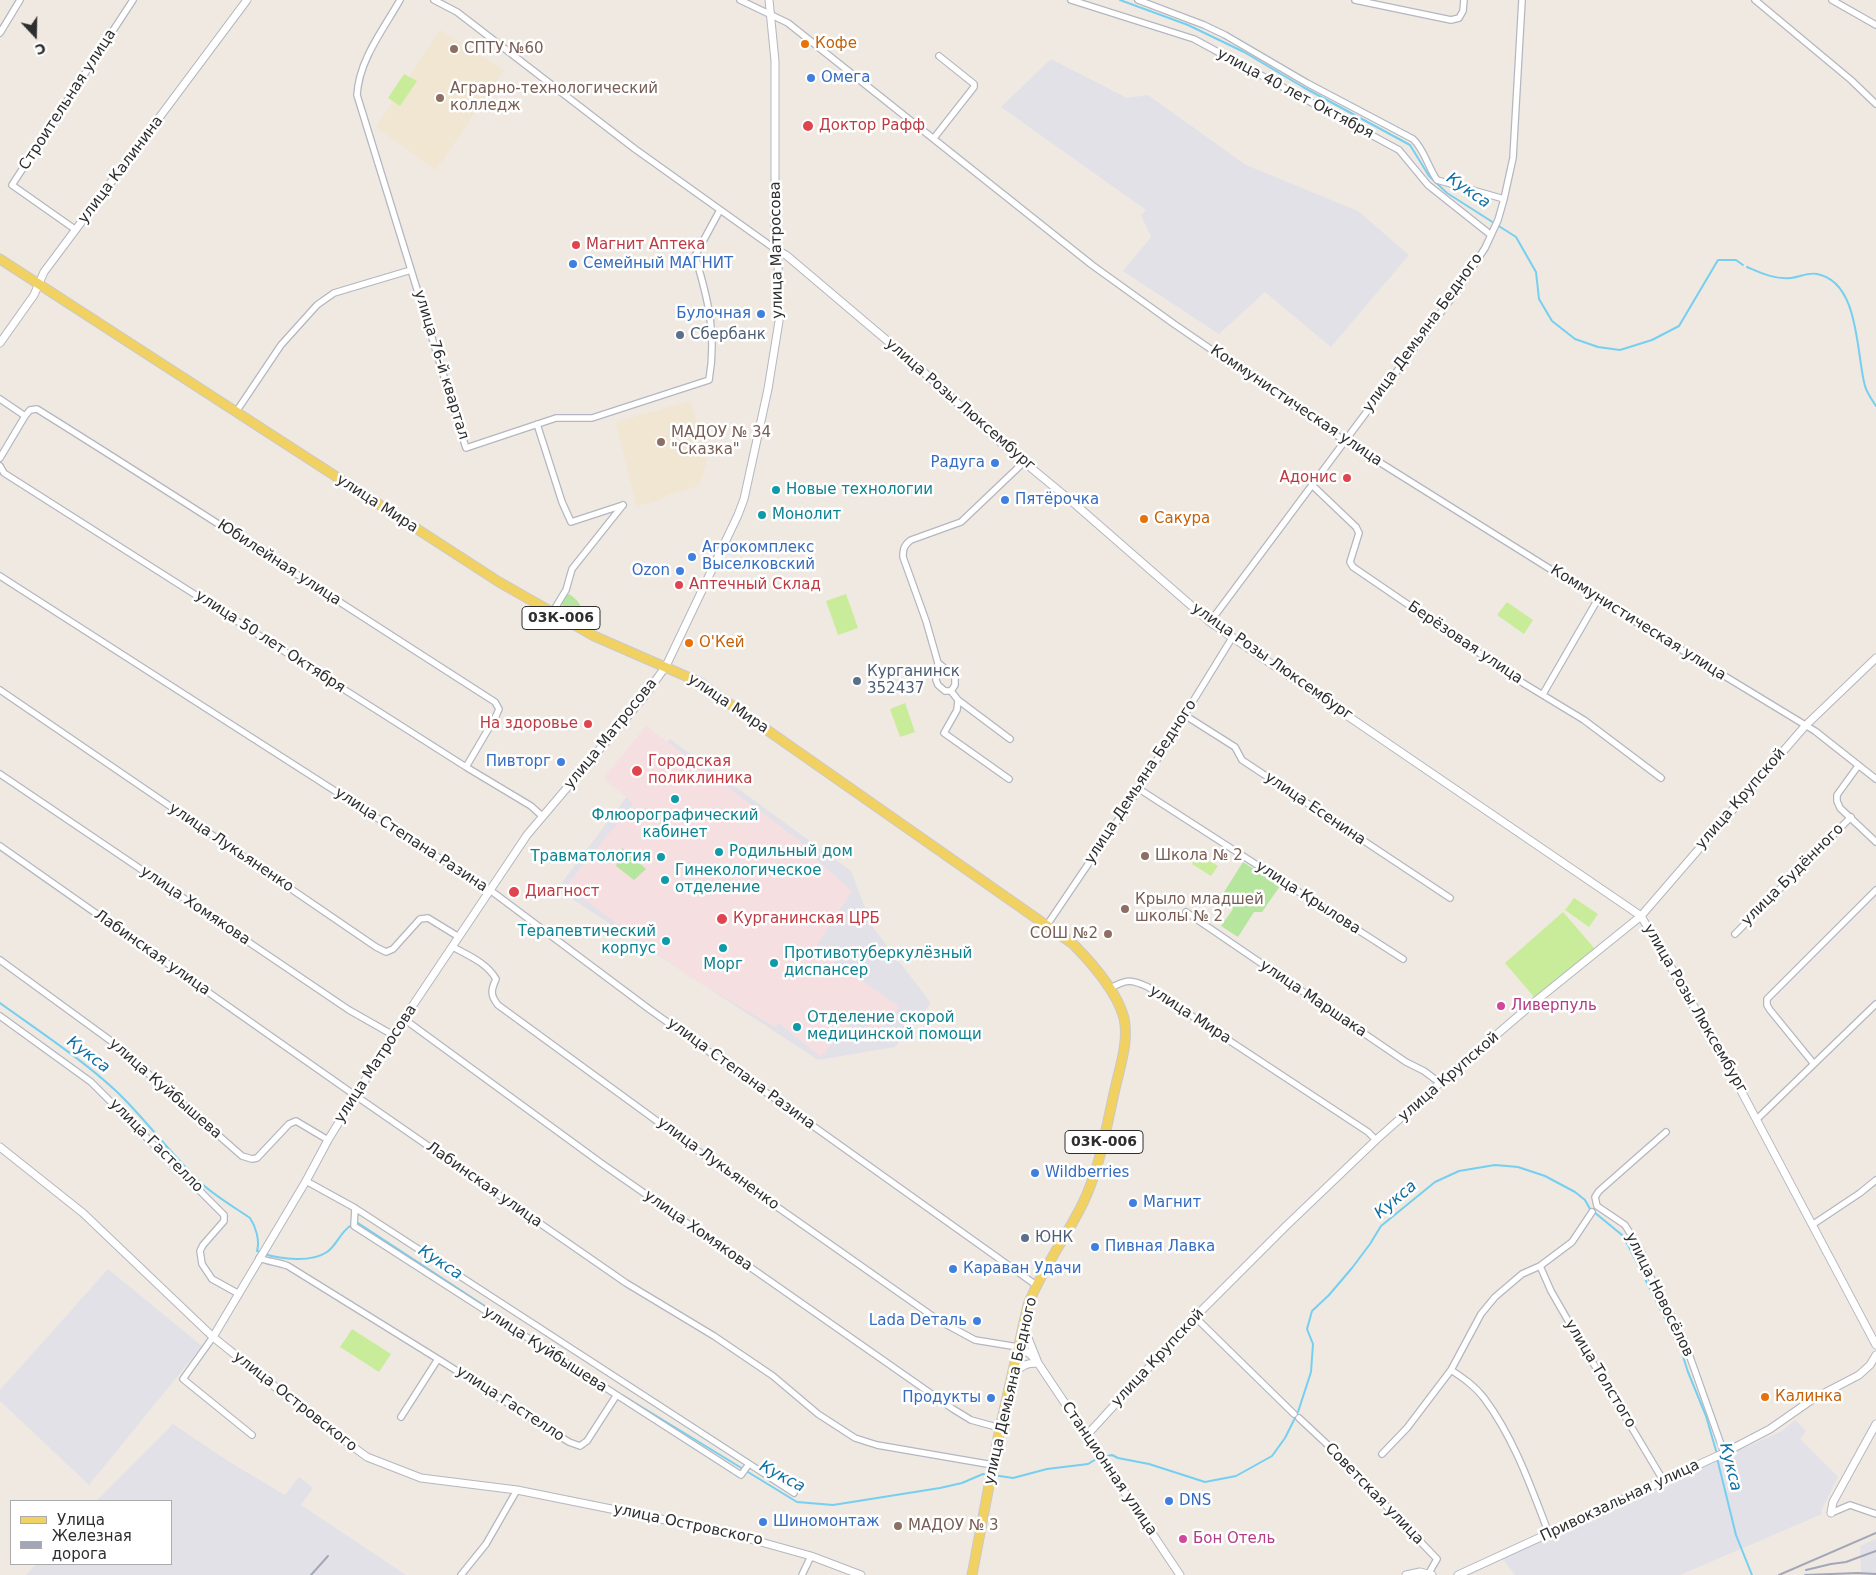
<!DOCTYPE html>
<html>
<head>
<meta charset="utf-8">
<style>
	body { margin:0 }
	#map { position:relative; width:1876px; height:1575px; overflow:hidden; background:#efe9e1; font-family:"DejaVu Sans",sans-serif }
	canvas { display:block }
	.legend { position:absolute; left:10px; top:1500px; width:162px; height:65px; box-sizing:border-box; background:#fff; border:1px solid #ababab; margin:0; padding:6px 9px; list-style:none; font-size:15px; color:#2e2e2e }
	.legend li { display:flex; align-items:center; gap:10px; height:25px }
	.legend b { width:25px; border:1px solid #ababab }
	.north { position:absolute; left:10px; top:10px; width:50px; height:50px; -webkit-text-stroke:4px #fff; paint-order:stroke; rotate:159deg; font-size:14px; font-weight:700; line-height:20px; text-align:center; color:#2e2e2e }
	.north::after { content:''; display:block; margin:auto; width:18px; height:22px; background:#2e2e2e; clip-path:polygon(50% 0,100% 100%,50% 72%,0 100%) }
</style>
</head>
<body>
<div id="map">
<canvas width="1876" height="1575"></canvas>
<ul class="legend">
<li><b style="height:6px;background:#f2d163"></b>Улица</li>
<li><b style="height:6px;background:#a3a6b8"></b>Железная дорога</li>
</ul>
<div class="north">С</div>
</div>
<script>
const c = document.querySelector('canvas').getContext('2d');
c.lineJoin = 'round';
function paint(path, color) {
  c.fillStyle = color;
  c.fill(path, 'evenodd');
}
function trace(path, color, width, dash) {
  c.strokeStyle = color;
  c.lineWidth = width;
  c.lineCap = dash ? 'butt' : 'round';
  c.setLineDash(dash || []);
  c.stroke(path);
}
function label(font, color, halo, rows, align = 'center') {
  c.font = font + ' "DejaVu Sans",sans-serif';
  c.lineWidth = 5;
  c.setLineDash([]);
  c.textBaseline = 'middle';
  c.strokeStyle = halo;
  c.fillStyle = color;
  for (const [text, x, y, turn = 0] of rows) {
    c.save();
    c.translate(x, y);
    c.rotate((+turn || 0) * Math.PI / 180);
    c.textAlign = isNaN(turn) ? turn : align;
    if (halo) c.strokeText(text, 0, 0);
    c.fillText(text, 0, 0);
    c.restore();
  }
}
const industrial = new Path2D(`
	M1051,59l76,39 21,-3 98,70 112,46 51,44 -78,92 -66,-55 -46,42 -96,-63 28,-34 -10,-22 5,-5 -145,-103z
	M670,739l181,132 21,55 59,77 -36,44 -77,13 -261,-171z
	M108,1269l94,77 -113,139 -89,-84v-11z
	M1795,1420l11,11 -6,8 38,38 -17,34 1,3 -142,61h-165l-14,-18 281,-126z
	M173,1424l58,39 54,32 14,-18 14,11 -12,17 105,70h-380l10,-11h135v-63h-75z
	M1876,1539v36h-15l-1,-29z`);
const education = new Path2D(`
	M440,30l64,40 -68,100 -60,-43z
	M691,401l16,60 -8,25 -35,10 -3,4 -24,6 -21,-84z`);
const medical = new Path2D(`
	M646,726l170,127 -1,3 2,4 35,31 -37,57 85,59 -23,24 -21,-16 -35,42 -42,-34 -4,4 -84,-49 -125,-92 67,-82 -29,-26z`);
const green = new Path2D(`
	M569,594c9,6 13,11 14,22l-2,1 -21,-13 5,-9z
	M622,848l24,21 -12,11 -18,-14z
	M1243,862l37,24 -18,26h-8l-16,25 -17,-11 12,-17 -14,-9z`);
const pitch = new Path2D(`
	M404,74l13,7 -17,25 -12,-8z
	M846,594l12,34 -20,7 -12,-34z
	M1507,602l26,18 -9,14 -27,-19z
	M905,703l10,29 -15,5 -10,-28z
	M1198,854l20,12 -7,10 -19,-12z
	M1574,898l24,16 -9,13 -24,-17z
	M1563,912l32,37 -61,48 -29,-34z
	M352,1329l39,25 -12,18 -39,-25z`);
const stream = new Path2D(`
	M1120,0l68,25 56,27 59,35 107,58 19,31 18,17 69,44 20,35 3,27 13,22 23,18 23,8 22,3 32,-10 27,-14 39,-66h18l7,5
	M1747,267c14,6 29,13 44,11 8,-1 19,-6 26,-4 43,8 39,80 48,112 2,7 7,14 11,20
	M0,1003c39,28 80,55 115,87 31,29 55,64 86,93 14,13 33,24 49,35 6,9 10,23 7,33l3,1
	M1594,1212l28,23 7,12 52,103 7,22 18,44 11,38
	M356,1223h2l168,110
	M264,1254c17,5 47,9 63,-2 9,-6 13,-19 23,-26
	M622,1395l175,107 36,3 107,-17 22,-5 21,-9 6,1
	M1298,1412l13,-40 2,-28 -6,-15 5,-18 17,-16 23,-27 18,-24 11,-18 54,-44 24,-11 36,-6 23,2 27,9 30,16 10,8 5,9
	M1103,1457l9,-2 6,3 31,6 56,18 31,-6 36,-20 13,-18 10,-20
	M1717,1458l19,77 16,40
	M993,1475l20,3 34,-9 41,-5 10,-6`);
const minor = new Path2D(`
	M400,0c-17,30 -41,60 -43,95l109,353 90,-30h36l117,-38c8,-45 -1,-82 -14,-124l25,-46
	M434,0l23,12 178,137 140,100
	M740,0l48,23 304,242 82,59 162,111 262,164 217,132 61,48
	M1071,0l123,39 205,111 29,35 63,50
	M1138,0l66,25 21,10 82,48 106,56c11,10 15,28 24,41l67,19
	M1355,0l96,20 8,-2 4,-7 1,-11
	M1755,0l96,80 25,24
	M1832,0l44,25
	M0,33l20,-33
	M934,138l40,-51v-3l-35,-28
	M76,230l-64,-45 121,-185
	M0,399l25,17 5,-6 7,-1c154,96 305,195 458,293l4,7 -3,7 -30,51
	M236,412l45,-67 36,-40 17,-12 77,-23
	M537,424l25,78 9,20 52,-17
	M0,458l25,-42
	M0,466l4,7 462,294 65,39 11,10
	M1312,485l44,42 3,6 -9,29 3,5 170,116 61,37 77,58
	M0,576l494,317 155,116 387,276
	M552,613l14,-23 6,-21 51,-64
	M1210,622l249,-334 26,-40 13,-28 6,-21 9,-41 9,-158
	M938,663l17,13v9l-4,6
	M0,690l376,257 10,5 7,-3 27,-30 8,-1 31,19
	M1543,694l55,-95
	M958,700l52,39
	M1186,716l49,31 7,13 208,138
	M1858,766l-21,29v6l3,7 36,34
	M0,774l349,236 44,25
	M1009,779l-65,-46 13,-23 1,-10 -7,-9h-6l-7,-6 -2,-5 2,-17 -12,-42 -23,-64c0,-8 1,-12 8,-17l50,-18 63,-60
	M1139,789l264,170
	M0,846l356,250 270,187 88,53 59,40 45,38 37,24 22,7 116,20
	M1186,912l220,150 18,9 16,12
	M1047,925l92,-136 93,-151
	M1735,934l116,-117
	M453,947c16,9 34,16 43,32 -5,11 -6,16 2,26l211,154 229,161 37,20 43,7
	M0,960l111,81 131,115 10,3 5,-1 32,-34 7,-3 32,19
	M1109,989c17,-10 22,-10 39,-2l220,145 8,8
	M0,1016l91,66 133,133v6l-21,24 -3,6 2,13 10,15 27,15
	M404,1019l197,144 352,246 18,11 29,8
	M1814,1064l-44,-54 -3,-5v-6l109,-109
	M1757,1119l119,-115
	M1666,1132l-67,59 -4,6 2,9 28,19 16,26 6,19 37,70 40,113
	M306,1181l49,27 439,285
	M355,1208l-1,18 387,249 8,-11
	M1812,1225l48,-32 16,-13
	M259,1258c10,4 19,4 29,8l150,93 131,83 11,4 7,-5 29,-45
	M1540,1266l11,25 23,40 89,149
	M1195,1317l99,97
	M213,1337l-30,42 69,56
	M1451,1370c12,8 24,16 33,28 30,40 47,89 65,136
	M401,1417l37,-58
	M1299,1418l31,29 107,112 -8,14
	M1382,1454l25,-26 44,-58 30,-56 14,-17 27,-23 18,-8 32,-24 20,-30
	M1831,1513l19,-8 26,9
	M461,1575l25,-31 31,-54
	M802,1575l9,-19`);
const tertiary = new Path2D(`
	M775,249l11,6 130,110 85,78 75,62 134,117 431,294 79,135 156,294
	M0,343l34,-48 10,-23 203,-272
	M0,1147l83,66 130,124 101,81 53,39 54,21 96,12 208,42 86,24 50,19
	M213,1337l93,-156 22,-41 65,-105 134,-200 116,-137 23,-32 72,-151 6,-16 24,-110 11,-68 -1,-60 -3,-12v-188l-6,-61
	M1018,1347l12,7 8,9 142,212
	M1012,1376c8,-10 14,-13 26,-13l-14,-35
	M1087,1435l108,-118 91,-91 90,-86 64,-57 97,-83 104,-84 164,-190 71,-68
	M1831,1513l2,-11 43,-78
	M1406,1575l14,-3 12,3
	M1458,1575l266,-122 46,-24 43,-30 46,-24 11,-10 6,-10`);
const primary = new Path2D(`
	M0,259l499,323 95,54 103,45 376,263c18,18 44,48 51,74 5,24 -4,48 -9,71 -9,39 -15,80 -33,116 -17,34 -40,64 -54,100l-28,123 -28,147`);
const rail = new Path2D(`
	M1806,1570l25,-6 15,-2 30,-11
	M311,1575l17,-19
	M1779,1575l97,-42
	M1805,1575l53,-2 18,1`);
const markers = [
	[805,44,5,"#e8710a"],
	[454,49,5,"#8d6e63"],
	[811,78,5,"#3f7fe0"],
	[440,98,5,"#8d6e63"],
	[808,126,6,"#e0444e"],
	[576,245,5,"#e0444e"],
	[573,264,5,"#3f7fe0"],
	[761,314,5,"#3f7fe0"],
	[680,335,5,"#5c6f8a"],
	[661,442,5,"#8d6e63"],
	[995,463,5,"#3f7fe0"],
	[1347,478,5,"#e0444e"],
	[776,490,5,"#0f9aa8"],
	[1005,500,5,"#3f7fe0"],
	[762,515,5,"#0f9aa8"],
	[1144,519,5,"#e8710a"],
	[692,557,5,"#3f7fe0"],
	[680,571,5,"#3f7fe0"],
	[679,585,5,"#e0444e"],
	[689,643,5,"#e8710a"],
	[857,681,5,"#5c6f8a"],
	[588,724,5,"#e0444e"],
	[561,762,5,"#3f7fe0"],
	[637,771,6,"#e0444e"],
	[675,799,5,"#0f9aa8"],
	[719,852,5,"#0f9aa8"],
	[1145,856,5,"#8d6e63"],
	[661,857,5,"#0f9aa8"],
	[665,880,5,"#0f9aa8"],
	[514,892,6,"#e0444e"],
	[1125,909,5,"#8d6e63"],
	[722,919,6,"#e0444e"],
	[1108,934,5,"#8d6e63"],
	[666,941,5,"#0f9aa8"],
	[723,948,5,"#0f9aa8"],
	[774,963,5,"#0f9aa8"],
	[1501,1006,5,"#d1479c"],
	[797,1027,5,"#0f9aa8"],
	[1035,1173,5,"#3f7fe0"],
	[1133,1203,5,"#3f7fe0"],
	[1025,1238,5,"#5c6f8a"],
	[1095,1247,5,"#3f7fe0"],
	[953,1269,5,"#3f7fe0"],
	[977,1321,5,"#3f7fe0"],
	[1765,1397,5,"#e8710a"],
	[991,1398,5,"#3f7fe0"],
	[1169,1501,5,"#3f7fe0"],
	[763,1522,5,"#3f7fe0"],
	[898,1526,5,"#8d6e63"],
	[1183,1539,5,"#d1479c"]
];
const shields = [
	[561,618,78],
	[1104,1142,78]
];
const shieldNames = [
	["03К-006",561,618],
	["03К-006",1104,1142]
];
const foodNames = [
	["Кофе",815,44],
	["Сакура",1154,519],
	["О'Кей",699,643],
	["Калинка",1775,1397]
];
const educationNames = [
	["СПТУ №60",464,49],
	["Аграрно-технологический",450,89],
	["колледж",450,106],
	["МАДОУ № 34",671,433],
	["\"Сказка\"",671,450],
	["Школа № 2",1155,856],
	["Крыло младшей",1135,900],
	["школы № 2",1135,917],
	["СОШ №2",1098,934,"right"],
	["МАДОУ № 3",908,1526]
];
const shopNames = [
	["Омега",821,78],
	["Семейный МАГНИТ",583,264],
	["Булочная",751,314,"right"],
	["Радуга",985,463,"right"],
	["Пятёрочка",1015,500],
	["Агрокомплекс",702,548],
	["Выселковский",702,565],
	["Ozon",670,571,"right"],
	["Пивторг",551,762,"right"],
	["Wildberries",1045,1173],
	["Магнит",1143,1203],
	["Пивная Лавка",1105,1247],
	["Караван Удачи",963,1269],
	["Lada Dеталь",967,1321,"right"],
	["Продукты",981,1398,"right"],
	["DNS",1179,1501],
	["Шиномонтаж",773,1522]
];
const streetNames = [
	["улица 40 лет Октября",1295,94,28],
	["Строительная улица",68,100,-57],
	["улица Калинина",121,170,-53],
	["улица Матросова",777,250,-91],
	["улица Демьяна Бедного",1423,333,-54],
	["улица 76-й квартал",441,365,73],
	["улица Розы Люксембург",960,405,41],
	["Коммунистическая улица",1296,406,34],
	["улица Мира",377,504,33],
	["Юбилейная улица",279,563,33],
	["Коммунистическая улица",1638,623,32],
	["улица 50 лет Октября",270,642,33],
	["Берёзовая улица",1465,643,34],
	["улица Розы Люксембург",1272,662,35],
	["улица Мира",728,704,34],
	["улица Матросова",611,734,-51],
	["улица Демьяна Бедного",1141,782,-57],
	["улица Крупской",1741,799,-49],
	["улица Есенина",1315,809,34],
	["улица Степана Разина",411,840,33],
	["улица Лукьяненко",231,848,34],
	["улица Будённого",1793,875,-45],
	["улица Крылова",1308,898,33],
	["улица Хомякова",195,906,34],
	["Лабинская улица",152,953,35],
	["улица Маршака",1313,999,34],
	["улица Розы Люксембург",1695,1009,60],
	["улица Мира",1190,1015,33],
	["улица Матросова",376,1064,-57],
	["улица Степана Разина",741,1074,36],
	["улица Крупской",1449,1077,-41],
	["улица Куйбышева",165,1089,41],
	["улица Гастелло",156,1146,45],
	["улица Лукьяненко",718,1164,36],
	["Лабинская улица",484,1185,35],
	["улица Хомякова",698,1231,35],
	["улица Новосёлов",1659,1295,64],
	["улица Куйбышева",545,1350,33],
	["улица Крупской",1158,1358,-47],
	["улица Толстого",1600,1374,59],
	["улица Демьяна Бедного",1011,1391,-77],
	["улица Островского",295,1402,38],
	["улица Гастелло",510,1404,33],
	["Станционная улица",1109,1469,56],
	["Советская улица",1374,1494,46],
	["Привокзальная улица",1620,1501,-25],
	["улица Островского",688,1525,12]
];
const healthNames = [
	["Доктор Рафф",819,126],
	["Магнит Аптека",586,245],
	["Адонис",1337,478,"right"],
	["Аптечный Склад",689,585],
	["На здоровье",578,724,"right"],
	["Городская",648,762],
	["поликлиника",648,779],
	["Диагност",525,892],
	["Курганинская ЦРБ",733,919]
];
const serviceNames = [
	["Сбербанк",690,335],
	["Курганинск",867,672],
	["352437",867,689],
	["ЮНК",1035,1238]
];
const cultureNames = [
	["Новые технологии",786,490],
	["Монолит",772,515],
	["Флюорографический",675,816,"center"],
	["кабинет",675,833,"center"],
	["Родильный дом",729,852],
	["Травматология",651,857,"right"],
	["Гинекологическое",675,871],
	["отделение",675,888],
	["Терапевтический",656,932,"right"],
	["корпус",656,949,"right"],
	["Противотуберкулёзный",784,954],
	["диспансер",784,971],
	["Морг",723,965,"center"],
	["Отделение скорой",807,1018],
	["медицинской помощи",807,1035]
];
const hotelNames = [
	["Ливерпуль",1511,1006],
	["Бон Отель",1193,1539]
];
const waterNames = [
	["Кукса",1468,191,35],
	["Кукса",88,1055,37],
	["Кукса",1396,1200,-40],
	["Кукса",440,1263,33],
	["Кукса",1730,1467,76],
	["Кукса",782,1477,28]
];
paint(industrial, '#e3e1e8');
paint(education, '#f0e6d1');
paint(medical, '#f5dfe0');
paint(green, '#b6e59e');
paint(pitch, '#c9ec9a');
trace(stream, '#75cff0', 2);
trace(minor, '#b4b7c1', 8);
trace(tertiary, '#b4b7c1', 9);
trace(primary, '#c9c9c9', 11);
trace(minor, '#fff', 5.5);
trace(tertiary, '#fff', 7);
trace(primary, '#f2d163', 9);
trace(rail, '#a3a6b8', 2);
for (const [x, y, r, color] of markers) {
  const dot = new Path2D();
  dot.arc(x, y, r, 0, 2 * Math.PI);
  c.fillStyle = color;
  c.fill(dot);
  trace(dot, '#fff', 2);
}
for (const [x, y, w] of shields) {
  const box = new Path2D();
  box.roundRect(x - w / 2, y - 11.5, w, 23, 4);
  c.fillStyle = '#fff';
  c.fill(box);
  trace(box, '#2e2e2e', 1);
}
label('bold 14px', '#2e2e2e', null, shieldNames);
label('15px', '#c56008', '#fff', foodNames, 'left');
label('15px', '#785e54', '#fff', educationNames, 'left');
label('15px', '#366cbe', '#fff', shopNames, 'left');
label('15px', '#2e2e2e', '#fff', streetNames);
label('15px', '#be3a42', '#fff', healthNames, 'left');
label('15px', '#4e5e75', '#fff', serviceNames, 'left');
label('15px', '#0d838f', '#fff', cultureNames, 'left');
label('15px', '#b23c85', '#fff', hotelNames, 'left');
label('italic 16px', '#0d6fa3', '#fff', waterNames);
</script>
</body>
</html>
